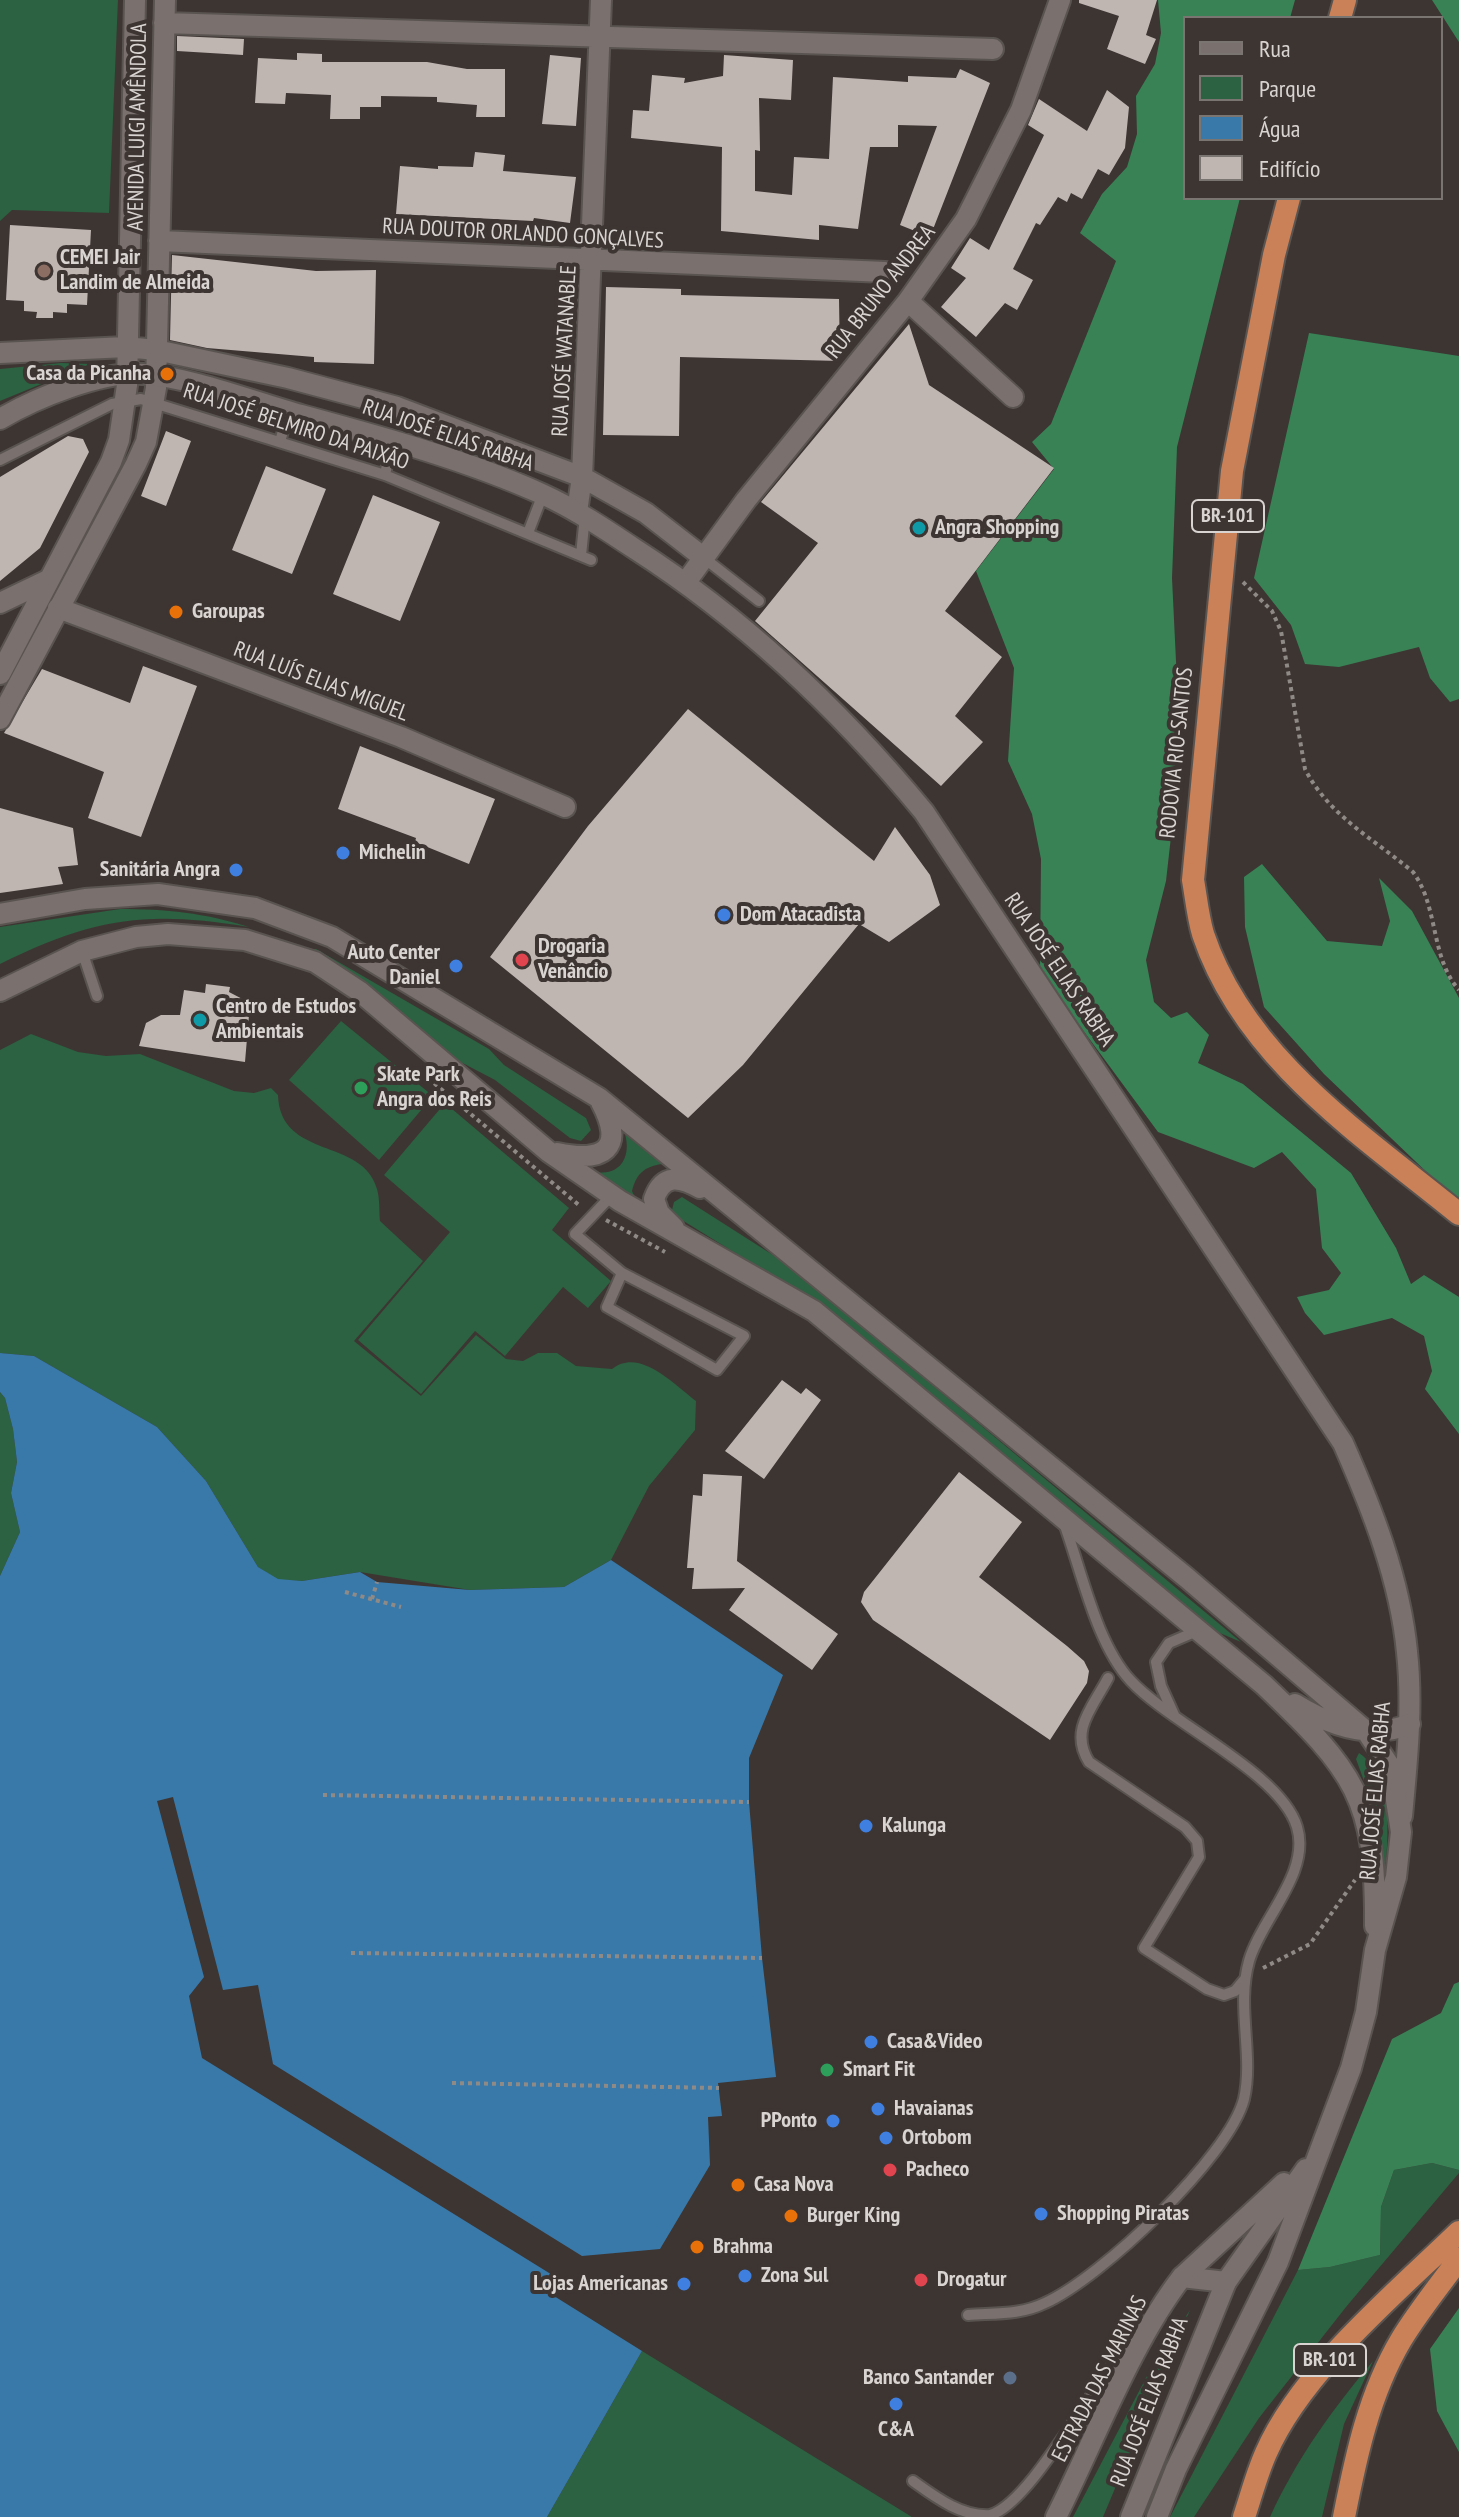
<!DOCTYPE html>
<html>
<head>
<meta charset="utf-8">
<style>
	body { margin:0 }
	#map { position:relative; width:1459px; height:2517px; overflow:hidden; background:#3d3532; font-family:"PT Sans Narrow",sans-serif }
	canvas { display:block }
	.legend { position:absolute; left:1183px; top:16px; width:260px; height:184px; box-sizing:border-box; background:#3d3532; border:2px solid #7b7572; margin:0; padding:10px 14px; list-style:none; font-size:24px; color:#d9d4d2 }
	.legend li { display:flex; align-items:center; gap:16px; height:40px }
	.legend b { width:40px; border:2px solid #7b7572 }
</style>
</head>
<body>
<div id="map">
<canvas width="1459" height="2517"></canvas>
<ul class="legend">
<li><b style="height:10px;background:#7a716e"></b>Rua</li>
<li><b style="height:22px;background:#2c6141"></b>Parque</li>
<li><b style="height:22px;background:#3879aa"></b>Água</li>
<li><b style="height:22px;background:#bfb6b2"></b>Edifício</li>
</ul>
</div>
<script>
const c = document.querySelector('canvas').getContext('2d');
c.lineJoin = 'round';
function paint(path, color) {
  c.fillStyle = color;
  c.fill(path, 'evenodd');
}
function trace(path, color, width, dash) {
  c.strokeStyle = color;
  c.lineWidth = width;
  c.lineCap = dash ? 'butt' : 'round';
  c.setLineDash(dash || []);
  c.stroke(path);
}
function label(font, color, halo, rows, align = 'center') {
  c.font = font + ' "PT Sans Narrow",sans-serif';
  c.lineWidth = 8;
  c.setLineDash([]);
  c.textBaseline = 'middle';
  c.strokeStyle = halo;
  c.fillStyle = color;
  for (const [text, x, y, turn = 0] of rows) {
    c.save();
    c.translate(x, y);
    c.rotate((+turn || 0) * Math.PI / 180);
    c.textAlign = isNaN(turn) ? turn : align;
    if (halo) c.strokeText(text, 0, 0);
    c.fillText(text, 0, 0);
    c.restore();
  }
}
const green = new Path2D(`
	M0,0h118l-9,213 -97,-3 -12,11z
	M61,363l29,1 -90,37v-32z
	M120,909c46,0 85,4 129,18 -104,-17 -155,-9 -249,37v-37z
	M316,949l173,100 15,16 82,53 5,12 -10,11 -11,-3 -75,-58 -44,-23 -146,-107z
	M341,1021l92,75 -54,64 -90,-80z
	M31,1034l47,18 28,4 34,-2 94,37 20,2 17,-5 7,7c2,65 85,42 99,94 3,10 2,22 3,32l43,40 -69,80 67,55 55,-61 30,24 17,2 15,-8h19l19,13 36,3c27,-22 62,15 84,32l-1,29 -46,56 -38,74 -47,27 -94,3 -110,-18 -58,9 -24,-1 -20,-13 -52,-86 -49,-54 -123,-71 -34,-3v-303z
	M445,1103l124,105 -17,22 59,51 -23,27 -25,-21 -58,69 -30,-25 -54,63 -63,-54 92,-108 -66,-57z
	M625,1134l37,30c-18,3 -25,9 -30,27l5,11 -45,-31c26,7 40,-12 33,-37z
	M682,1197l105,67 454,378 -26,-11 -394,-325 -144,-89 -5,-7 2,-8z
	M0,1392l5,6 8,31 4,33 -6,31 9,39 -20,44z
	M1359,1753c42,28 27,114 21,156v-84l-24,-66z
	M1432,2163l27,7v3l-113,134 -87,111 -65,99h-24l128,-247 32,-3 50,-12 1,-48 13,-37z
	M1190,2310l-87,207h-30l74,-141z
	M642,2351l270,166h-365z
	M1373,2361l-29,63 -22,93h-52c27,-59 62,-107 103,-156z`);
const forest = new Path2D(`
	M1158,0h137l-5,18h-105v180h55l-63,249 -5,131 7,146 -4,77 -9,80 -20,79 8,42 17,16 16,-6 22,23 -11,28 45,21 108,89 45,75 15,36 13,-9 35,22v137l-34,-45 7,-18 -8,-35 -32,-18 -68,17 -19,-22 -8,-16 32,-7 12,-17 -19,-25 -6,-59 -34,-37 -28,16 -96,-36 -118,-160 1,-113 -9,-45 -24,-53 6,-93 -38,-97 78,-102 -22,-27 19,-18 65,-163 -36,-28 22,-39 25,-27 10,-33 -1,-38 19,-32 6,-31z
	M1432,0h27v42z
	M1309,333l150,23v343l-9,3 -20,-24 -11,-31 -80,20 -34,-3 -14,-39 -37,-47z
	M1262,864l65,77 55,5 8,-25 -11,-43 33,33 47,87v205l-135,-129 -60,-67 -19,-80 -1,-50z
	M1459,1982v188l-27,-7 -38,7 -13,37 -1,48 -50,12 -32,3 94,-231 49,-26 13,-29z
	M1459,2308v144l-22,-41 -7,-62z`);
const water = new Path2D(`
	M0,1353l34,3 123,71 49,54 52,86 20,12 24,2 58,-9 17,10 93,8 94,-3 47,-27 172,115 -34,83v44l13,156 14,119 -58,6 4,33 -14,1 2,48 -50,84 -78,7 -309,-192 -15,-79 -35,5 -50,-193 -16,4 47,176 -15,19 13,62 360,223 -8,15 88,55 -95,166h-547v-941l20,-44 -9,-39 6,-31 -4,-33 -8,-31 -5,-6z`);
const building = new Path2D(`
	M1079,0h78l-11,35 10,4 -11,25 -38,-15 12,-33 -40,-13z
	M177,36l67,3 -1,16 -66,-4z
	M297,53l25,1v8h105l40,7h38v48h-29l1,-12 -40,-3v-5l-56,-1v11h-21v12h-30l1,-24 -45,-2 -1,11 -30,-1 3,-45 39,2z
	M550,55l31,3 -5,68 -34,-2z
	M724,55l69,5 -2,40 -32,-2 1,53 -5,-1v41l37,4 2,-38 35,2 4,-82 75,5v-6l48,2 4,-9 30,14 -60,154 -30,-12 37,-99 -39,-1v22h-28l-12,82 -39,-4v15l-98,-9 1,-84 -91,-9 2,-28 16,1 3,-36 33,3 -1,5 39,-7z
	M1107,90l22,17 -4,41 -16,27 -11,-6 -16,30 -11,-6 -4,9 -9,-5 -18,28 -4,-2 -23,46 20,11 -16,30 -12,-7 -29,34 -35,-30 25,-29 -15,-10 19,-30 19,12 55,-115 -16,-10 11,-26 48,32z
	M475,152l30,3 -2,16 73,6 -6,46 -36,-5 -1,3 -137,-7 4,-48 38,3v-3l35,1z
	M10,225l81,5 -4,75 -20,-1v9l-14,-1v6h-17l1,-6 -13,-1v-10l-18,-1z
	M172,255l144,16 60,-1 -2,94 -60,-2v-5l-107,-9 -37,-8z
	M606,287l75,2v6l158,4 1,62 -160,-4 -1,79 -76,-1z
	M909,324l20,61 125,83 -109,143 57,46 -47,59 28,26 -42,44 -186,-165 63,-78 -57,-41z
	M166,431l25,10 -25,65 -25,-10z
	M68,436l15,3 6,13 -49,96 -40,33v-104z
	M266,466l60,23 -34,85 -60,-24z
	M373,495l67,27 -40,99 -67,-27z
	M143,666l54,20 -56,151 -53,-19 16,-46 -100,-39 38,-64 88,34z
	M688,709l186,152 21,-34 35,48 10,30 -51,37 -30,-18 -116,141 -55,53 -198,-161 98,-131z
	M360,746l135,53 -26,65 -54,-22 1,-4 -78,-29z
	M0,808l73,20 5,37 -20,2 5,17 -63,9z
	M206,984l24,3 -1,5 21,11 -5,59 -106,-16 7,-23 15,-8h19l4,-25 21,3z
	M782,1380l19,14 5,-6 15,12 -57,79 -39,-28z
	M959,1472l63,50 -43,55 88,69 17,15 5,10 -2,12 -37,57 -177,-120 -12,-18 3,-10z
	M703,1474l39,2 -5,85 101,73 -26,36 -83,-60 16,-22 -53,1 2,-21h-7l6,-73 9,1z`);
const path = new Path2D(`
	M1243,582l29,29 9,20 24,138c24,47 69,70 108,103 26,35 17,85 46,118
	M335,1002l19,14
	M422,1073l158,133
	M606,1220l59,32
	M345,1592l56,15
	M372,1599l5,-17
	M323,1795l426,7
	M351,1953l411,5
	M1263,1968l47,-24 45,-64
	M452,2083l267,5`);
const service = new Path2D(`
	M280,442l8,-30
	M0,460l112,-56 29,-5 244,76 206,85
	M385,475l7,-35
	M528,533l15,-39
	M581,555l4,-39
	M704,558l55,43
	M82,951l15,45
	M612,1195l-37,39 47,39 122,63 -27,34 -110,-63 15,-34
	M1108,1678c-15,29 -39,52 -19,84l96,65 12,14 2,16 -55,91 63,41 17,6 11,-4 10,-12
	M1175,1717l-14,-31 -5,-24 13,-19 28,-12
	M968,2315c26,-2 53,0 77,-12 56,-25 184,-146 199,-204 10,-45 -8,-92 5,-138 12,-42 62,-88 48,-134 -16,-54 -126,-103 -166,-146 -34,-36 -49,-108 -66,-155
	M913,2481c21,15 48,36 77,34 43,-12 108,-143 148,-181`);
const minor = new Path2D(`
	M164,23l829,26
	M159,241l726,31
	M908,301l105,96
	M0,353l126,-6 30,3 132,28 109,29 185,70 64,36 58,45
	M577,512l5,-35 19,-477
	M686,582l60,-82 162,-199 58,-82 55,-109 39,-110
	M0,603l48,-23
	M58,608l343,129 164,70
	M0,674l111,-212 8,-22 8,-55 8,-385
	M0,719l136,-255 10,-22 10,-54 9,-388
	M1056,2517c38,-75 75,-174 126,-240l44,5`);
const tertiary = new Path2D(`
	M0,419c36,-21 101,-48 143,-45 47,3 111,28 158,41 81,22 163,44 241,79 33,15 63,35 93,55 112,72 205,161 289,263l419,631c29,66 57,136 64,209 6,55 0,109 -5,164`);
const secondary = new Path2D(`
	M0,914l85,-15 73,-5 97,14 77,29 267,161 588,480 180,154 24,36 10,64 -5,45 -21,73 -9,62 -15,56 -73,194 -102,207 -19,48
	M0,991l82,-40 54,-14 32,-3 77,6 70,22 44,29 190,161 71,49 194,110 450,374c90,86 112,112 111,241
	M557,1153c47,10 69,-4 44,-51
	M674,1228l-15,-15 -5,-14c9,-26 26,-22 46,-11
	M1295,1704c34,21 76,36 115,20
	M1182,2277l102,-94
	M1131,2517l95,-235 80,-113`);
const trunk = new Path2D(`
	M1340,18l5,-18
	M1289,198l-15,57 -42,216 -39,409c3,17 5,37 10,54 42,125 158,200 256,280
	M1244,2517c7,-21 13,-44 22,-64 36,-82 129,-159 193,-221
	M1344,2517c12,-61 25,-123 57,-177 17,-28 38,-54 58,-81`);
const markers = [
	[44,271,8,"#8d6e63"],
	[167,374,8,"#e8710a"],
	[919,528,8,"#0f9aa8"],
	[176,612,8,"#e8710a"],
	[343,853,8,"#3f7fe0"],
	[236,870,8,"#3f7fe0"],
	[724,915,8,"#3f7fe0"],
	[522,960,8,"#e0444e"],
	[456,966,8,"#3f7fe0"],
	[200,1020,8,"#0f9aa8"],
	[361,1088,8,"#2e9e5b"],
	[866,1826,8,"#3f7fe0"],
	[871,2042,8,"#3f7fe0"],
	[827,2070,8,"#2e9e5b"],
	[878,2109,8,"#3f7fe0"],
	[833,2121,8,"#3f7fe0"],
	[886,2138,8,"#3f7fe0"],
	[890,2170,8,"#e0444e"],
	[738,2185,8,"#e8710a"],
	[1041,2214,8,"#3f7fe0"],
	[791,2216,8,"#e8710a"],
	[697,2247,8,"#e8710a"],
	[745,2276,8,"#3f7fe0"],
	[921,2280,8,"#e0444e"],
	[684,2284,8,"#3f7fe0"],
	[1010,2378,8,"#5c6f8a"],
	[896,2404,8,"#3f7fe0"]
];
const shields = [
	[1228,516,72],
	[1330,2360,72]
];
const shieldNames = [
	["BR-101",1228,516],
	["BR-101",1330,2360]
];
const streetNames = [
	["AVENIDA LUIGI AMÊNDOLA",138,127,-89],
	["RUA DOUTOR ORLANDO GONÇALVES",523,234,3],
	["RUA BRUNO ANDREA",881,292,-52],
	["RUA JOSÉ WATANABLE",565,351,-87],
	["RUA JOSÉ BELMIRO DA PAIXÃO",296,427,18],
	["RUA JOSÉ ELIAS RABHA",448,436,19],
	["RUA LUÍS ELIAS MIGUEL",321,682,21],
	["RODOVIA RIO-SANTOS",1177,753,-84],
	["RUA JOSÉ ELIAS RABHA",1059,970,56],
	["RUA JOSÉ ELIAS RABHA",1376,1791,-85],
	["ESTRADA DAS MARINAS",1100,2379,-63],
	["RUA JOSÉ ELIAS RABHA",1150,2402,-69]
];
const poiNames = [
	["CEMEI Jair",60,258],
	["Landim de Almeida",60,283],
	["Casa da Picanha",151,374,"right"],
	["Angra Shopping",935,528],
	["Garoupas",192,612],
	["Michelin",359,853],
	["Sanitária Angra",220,870,"right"],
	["Dom Atacadista",740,915],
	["Drogaria",538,947],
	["Venâncio",538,972],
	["Auto Center",440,953,"right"],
	["Daniel",440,978,"right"],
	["Centro de Estudos",216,1007],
	["Ambientais",216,1032],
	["Skate Park",377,1075],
	["Angra dos Reis",377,1100],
	["Kalunga",882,1826],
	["Casa&Video",887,2042],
	["Smart Fit",843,2070],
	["Havaianas",894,2109],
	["PPonto",817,2121,"right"],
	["Ortobom",902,2138],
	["Pacheco",906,2170],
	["Casa Nova",754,2185],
	["Shopping Piratas",1057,2214],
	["Burger King",807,2216],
	["Brahma",713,2247],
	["Zona Sul",761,2276],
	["Drogatur",937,2280],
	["Lojas Americanas",668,2284,"right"],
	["Banco Santander",994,2378,"right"],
	["C&A",896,2430,"center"]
];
paint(green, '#2c6141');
paint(forest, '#388256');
paint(water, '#3879aa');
paint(building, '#bfb6b2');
trace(service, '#5a5451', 14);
trace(minor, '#5a5451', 24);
trace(tertiary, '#5a5451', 24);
trace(secondary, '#5a5451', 24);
trace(trunk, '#5a5451', 26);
trace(path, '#908a87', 4, [4, 4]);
trace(service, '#7a716e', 10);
trace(minor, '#7a716e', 20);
trace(tertiary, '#7a716e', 20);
trace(secondary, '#7a716e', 20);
trace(trunk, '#ca8158', 22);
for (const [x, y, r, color] of markers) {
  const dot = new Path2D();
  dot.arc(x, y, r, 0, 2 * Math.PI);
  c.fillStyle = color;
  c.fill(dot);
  trace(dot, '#3d3532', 3);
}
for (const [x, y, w] of shields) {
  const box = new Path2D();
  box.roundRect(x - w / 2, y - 16, w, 32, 6);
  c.fillStyle = '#3d3532';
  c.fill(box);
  trace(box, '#d9d4d2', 2);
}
label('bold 20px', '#d9d4d2', null, shieldNames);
label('22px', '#d9d4d2', '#3d3532', streetNames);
label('bold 22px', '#d9d4d2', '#3d3532', poiNames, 'left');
</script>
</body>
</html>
